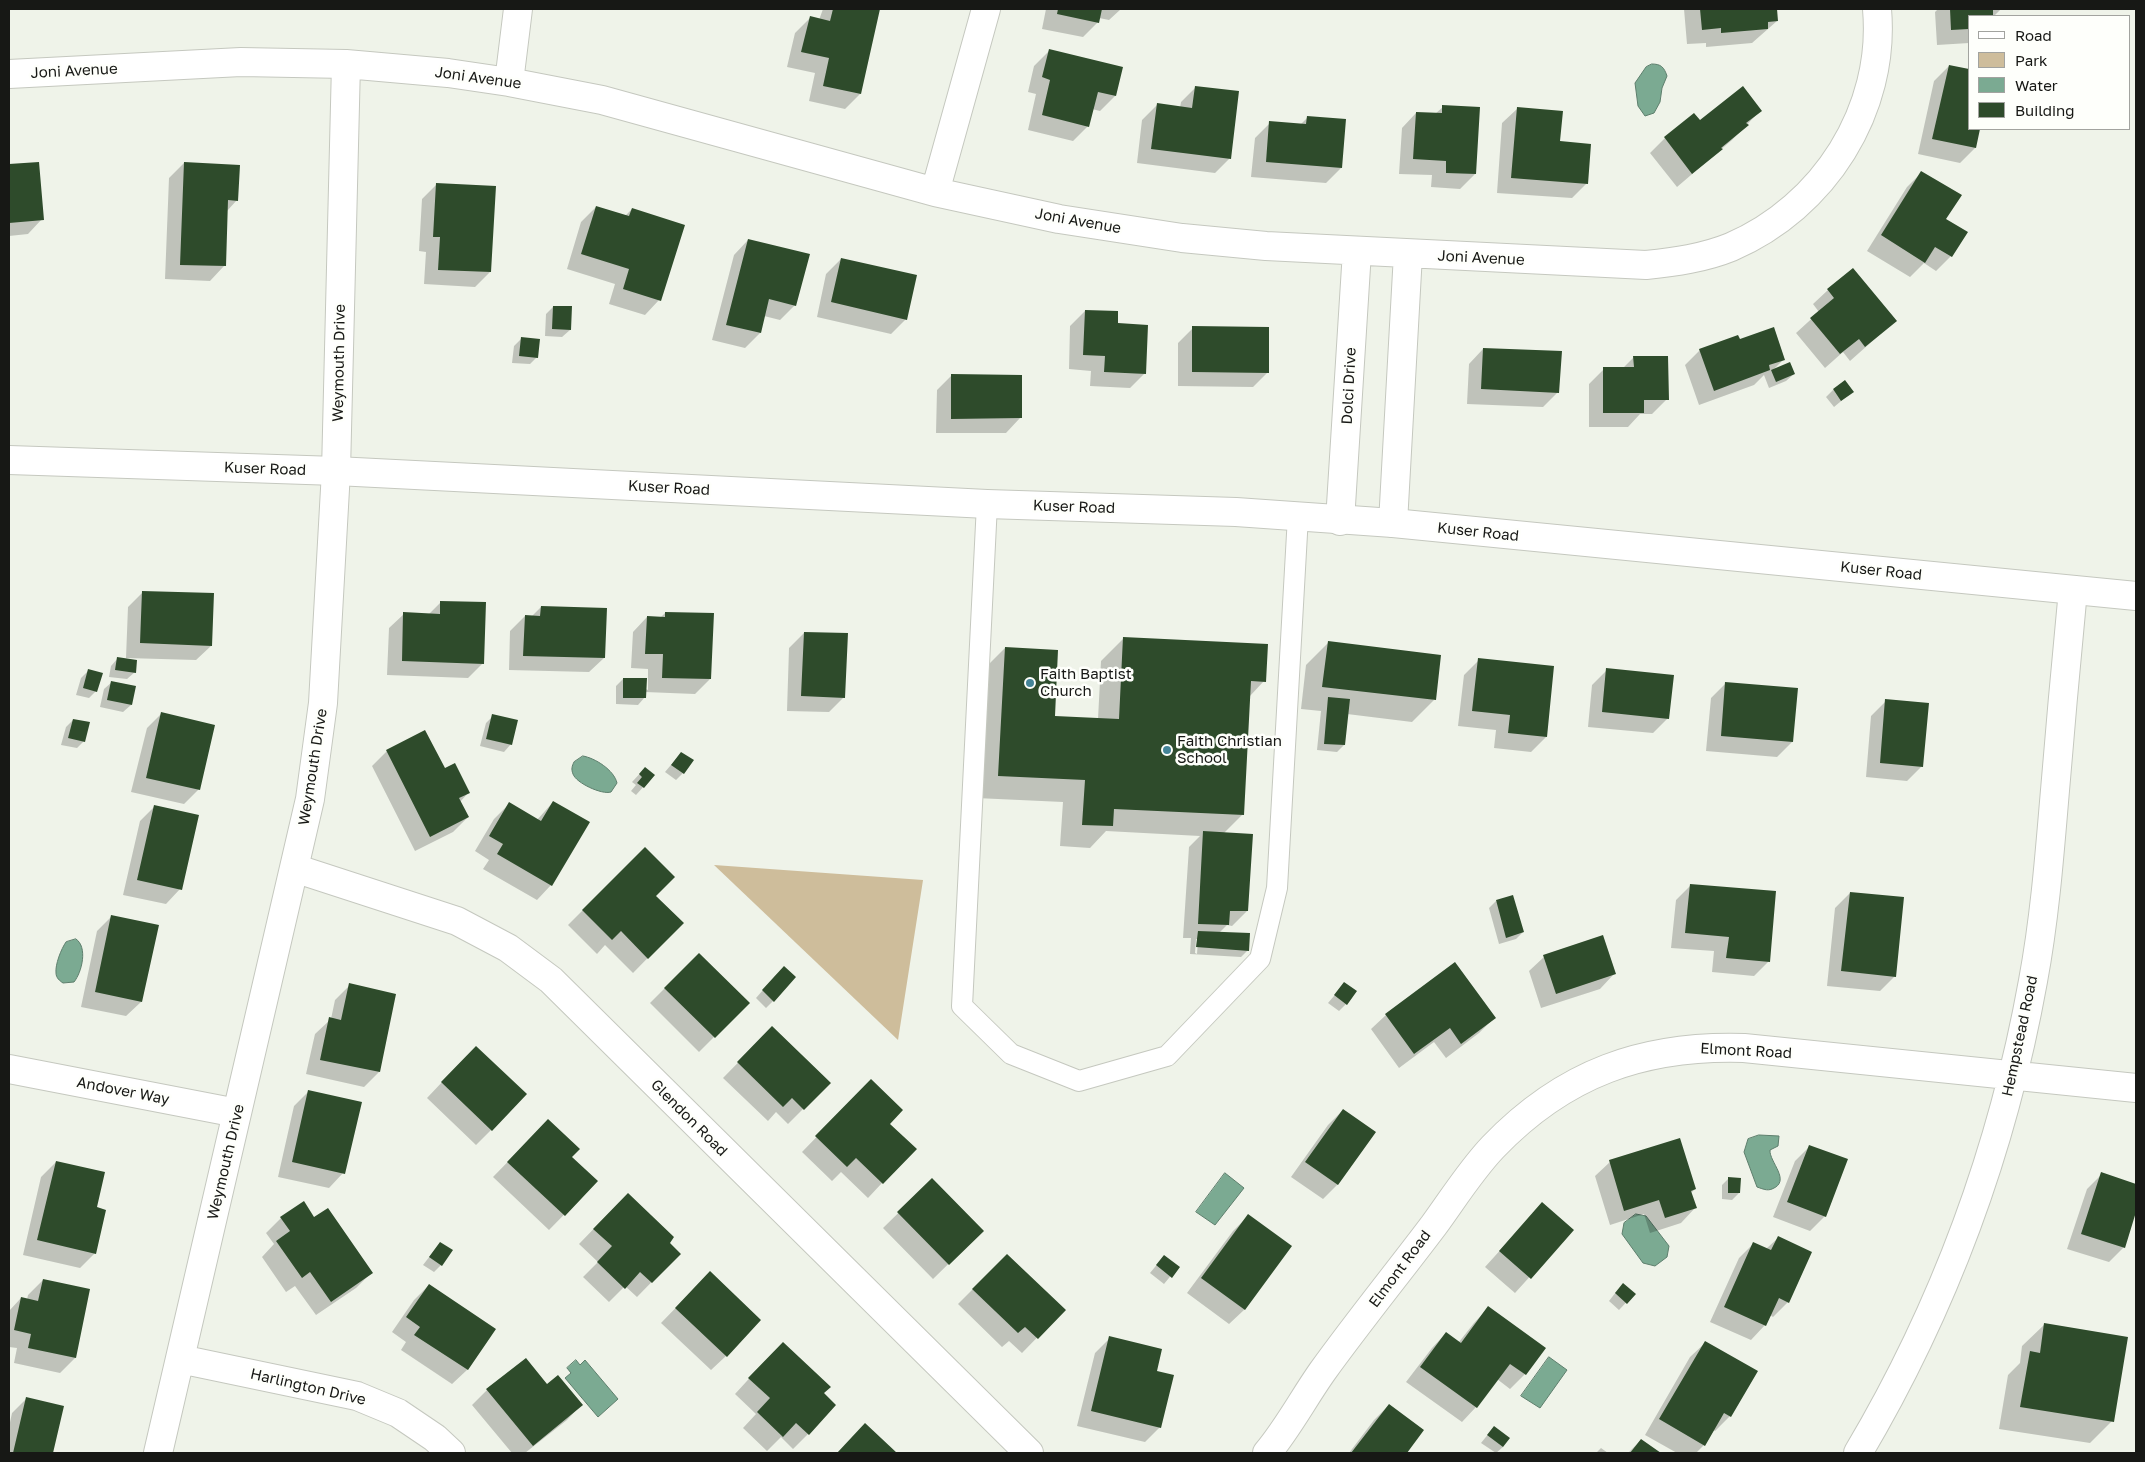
<!DOCTYPE html>
<html>
<head>
<meta charset="utf-8">
<style>
	body { margin:0 }
	#map { position:relative; width:2145px; height:1462px; overflow:hidden; background:#eff3e9; font-family:"Golos Text",sans-serif }
	canvas { display:block }
	.frame { position:absolute; inset:0; border:10px solid #171815; pointer-events:none }
	.legend { position:absolute; left:1968px; top:15px; width:162px; height:115px; box-sizing:border-box; background:#fefffb; border:1px solid #a2a39f; margin:0; padding:6px 9px; list-style:none; font-size:15px; color:#171815 }
	.legend li { display:flex; align-items:center; gap:10px; height:25px }
	.legend b { width:25px; border:1px solid #a2a39f }
</style>
</head>
<body>
<div id="map">
<canvas width="2145" height="1462"></canvas>
<div class="frame"></div>
<ul class="legend">
<li><b style="height:6px;background:#fff"></b>Road</li>
<li><b style="height:14px;background:#cebd9b"></b>Park</li>
<li><b style="height:14px;background:#7baa92"></b>Water</li>
<li><b style="height:14px;background:#2e4b2b"></b>Building</li>
</ul>
</div>
<script>
const c = document.querySelector('canvas').getContext('2d');
c.lineJoin = 'round';
function paint(path, color) {
  c.fillStyle = color;
  c.fill(path, 'evenodd');
}
function trace(path, color, width, dash) {
  c.strokeStyle = color;
  c.lineWidth = width;
  c.lineCap = dash ? 'butt' : 'round';
  c.setLineDash(dash || []);
  c.stroke(path);
}
function label(font, color, halo, rows, align = 'center') {
  c.font = font + ' "Golos Text",sans-serif';
  c.lineWidth = 5;
  c.setLineDash([]);
  c.textBaseline = 'middle';
  c.strokeStyle = halo;
  c.fillStyle = color;
  for (const [text, x, y, turn = 0] of rows) {
    c.save();
    c.translate(x, y);
    c.rotate((+turn || 0) * Math.PI / 180);
    c.textAlign = isNaN(turn) ? turn : align;
    if (halo) c.strokeText(text, 0, 0);
    c.fillText(text, 0, 0);
    c.restore();
  }
}
const green = new Path2D(`
	M714,865l209,15 -25,160z`);
const water = new Path2D(`
	M1652,64c9,0 12,3 15,12l-5,12 -2,14 -6,11 -9,3 -7,-10 -3,-23 11,-16z
	M583,756c12,2 31,14 34,27l-6,9c-9,3 -35,-9 -38,-18 -2,-5 -1,-8 1,-12z
	M76,939c12,8 6,33 -2,43l-11,1c-3,-2 -7,-5 -7,-10 -1,-8 5,-24 10,-31z
	M1759,1135l20,1 -1,10 -8,4c-1,12 22,31 2,39 -5,2 -9,0 -15,-2l-13,-35 4,-13z
	M1225,1173l19,15 -29,37 -19,-13z
	M1636,1214l10,2 23,30 -2,11 -12,9 -12,-3 -21,-29 2,-11z
	M1549,1357l18,13 -27,38 -19,-12z
	M576,1360l4,5 5,-5 33,39 -20,18 -33,-39 6,-5 -4,-5z`);
const shadow = new Path2D(`
	M637,9h16l-1,1z
	M823,9h56l-19,85 -15,15 -36,-8 6,-28 -28,-6 8,-34 15,-15 9,2z
	M1046,9h75l-12,11 -10,-2 -1,4 -15,15 -41,-8z
	M1684,9h92l1,12 -25,22 -46,4v-4l-19,1z
	M1938,9h63l-7,7h-25v27l-32,2 -2,-33z
	M1049,51l73,17 -7,28 -15,15 -8,-2 -4,17 -15,15 -45,-11 8,-36 -8,-2 6,-26z
	M1949,66l20,63h10l-4,19 -15,15 -42,-9 16,-73z
	M1196,87l34,71 -15,15 -78,-10 5,-43 15,-15 23,3 1,-6z
	M1443,107l32,67 -15,15 -29,-2 1,-12 -33,-1 3,-46 14,-15 19,1z
	M1517,109l42,33 28,41 -15,15 -75,-5 5,-70z
	M1760,111l-28,29 -55,47 -27,-34 15,-15 29,-23 5,6z
	M1307,118l34,50 -15,15 -75,-6 4,-39 15,-15 30,2z
	M38,163l4,56 -14,15 -19,2v-71z
	M184,163l53,37 -10,11 -3,55 -14,15 -45,-2 4,-101z
	M1922,172l23,48 6,36 -15,15 -12,-8 -14,14 -43,-26 40,-64z
	M437,184l53,88 -15,15 -51,-3 2,-32 -7,-1 3,-52z
	M596,207l29,9 7,-7 27,91 -14,15 -36,-11 6,-20 -48,-15 14,-47z
	M748,240l47,65 -15,15 -16,-4 -4,17 -15,15 -33,-8 22,-85z
	M841,259l65,60 -15,15 -74,-17 9,-43z
	M1828,290l67,31 -45,40 -7,-9 -18,16 -29,-35 23,-21 -6,-8z
	M553,307l17,23 -8,7 -17,-1 1,-22z
	M1085,311l31,13 29,49 -15,15 -40,-2 1,-15 -22,-2 1,-43z
	M1193,328l75,44 -15,15 -75,-1v-43z
	M521,339l16,18 -7,7 -18,-1 2,-17z
	M1739,341l45,18 -11,11 21,4 -8,7 -17,7 -5,-13 -10,10 -55,20 -14,-40 15,-15z
	M1483,349l75,43 -15,15 -76,-3 2,-40z
	M1634,357l33,42 -15,15h-12l-12,13h-39v-43l15,-15 19,-1z
	M952,375l68,43 -14,15h-70l1,-43z
	M1833,390l19,2 -18,15 -8,-10z
	M143,592l68,54 -15,14 -70,-2 2,-51z
	M441,602l42,61 -15,15 -81,-3 2,-47 15,-14h25z
	M541,607l63,51 -15,14 -80,-2 1,-39 15,-15h7z
	M665,613l45,66 -15,15 -50,-2v5l-7,8 -22,-1v-18l7,-7 25,11v-21l-17,-1 2,-36 14,-15 13,1z
	M804,633l40,64 -15,15 -42,-1 2,-63z
	M1123,639l141,42 -15,16 -6,117 -19,19 23,78 -15,15 -5,-1 -8,8 29,17 -7,7 -51,-3 1,-16h-8l6,-91 11,-11 -94,-5 -16,17 -30,-2 3,-44 -87,-4 7,-128 22,-22 48,69 45,2 3,-58zM1196,939h2l-1,15 -2,-1z
	M1328,643l106,57 -22,22 -65,-8 -3,31 -7,7 -20,-2 4,-39 -20,-2 5,-44z
	M118,658l17,14 -8,7 -18,-2 2,-11z
	M1479,660l67,77 -15,15 -37,-4 2,-18 -38,-4 6,-51z
	M1607,670l61,48 -15,15 -65,-6 4,-42z
	M88,671l8,20 -7,7 -13,-3 5,-17z
	M112,682l19,23 -8,7 -23,-5 4,-18z
	M1726,683l71,6 -5,53 -15,15 -71,-6 5,-53z
	M1886,701l36,65 -15,15 -41,-4 5,-61z
	M162,713l37,76 -15,15 -53,-12 16,-64z
	M493,716l18,28 -7,8 -24,-6 6,-23z
	M73,720l11,21 -7,7 -16,-3 5,-18z
	M387,751l57,19 24,23 -8,9 8,15 -15,15 -38,19 -43,-85z
	M681,753l2,20 -7,7 -11,-8z
	M645,768l9,7 -18,20 -5,-4 5,-6 -4,-3z
	M553,802l-2,83 -14,15 -54,-31 6,-9 -14,-9 19,-32 15,-15 28,16z
	M155,806l25,83 -14,15 -43,-9 17,-74z
	M645,848l10,48 27,27 -49,50 -28,-28 -8,9 -29,-29z
	M1691,885l78,76 -15,15 -42,-4 2,-21 -43,-3 5,-48z
	M1850,893l45,83 -15,15 -53,-5 8,-78z
	M1496,901l27,31 -7,7 -17,5 -10,-36z
	M112,916l29,86 -15,14 -45,-9 16,-76z
	M699,954l49,49 -49,49 -49,-49z
	M1544,957l70,17 -14,15 -59,19 -12,-37z
	M777,974l-4,27 -7,7 -10,-10z
	M1345,983l1,21 -7,7 -11,-8z
	M350,985l45,10 -16,77 -15,15 -58,-13 9,-40 16,-15 4,-19z
	M1386,1015l108,3 -15,15 -33,25 -12,-16 -35,26 -28,-39z
	M772,1028l57,55 -41,41 -12,-12 -8,9 -45,-43z
	M461,1062l30,68 -15,15 -49,-47z
	M871,1081l17,43 -6,59 -14,15 -27,-26 -9,9 -30,-29z
	M309,1091l34,82 -14,15 -51,-11 16,-71z
	M1343,1110l-5,74 -15,15 -32,-22 37,-52z
	M534,1135l37,22 25,25 -47,48 -56,-53z
	M1810,1146l15,70 -15,15 -37,-14 22,-56z
	M56,1162l39,46v45l-15,15 -57,-13 18,-78z
	M1610,1162l85,27 -4,4 4,15 -14,15 -31,10 -6,-19 -34,11 -15,-49z
	M2102,1174l34,11v23l-12,39 -15,15 -42,-13 20,-60z
	M1729,1178l10,15 -7,7 -10,-1v-14z
	M932,1180l50,51 -49,48 -50,-51z
	M1542,1204l30,26 -57,63 -30,-26z
	M613,1209l55,34 11,11 -42,43 -12,-11 -16,16 -26,-25 15,-15 -19,-18z
	M1248,1216l42,30 -46,64 -15,14 -42,-31 46,-62z
	M281,1218h33l57,55 -15,15 -40,27 -21,-29 -9,6 -24,-35 12,-13 -8,-11z
	M1778,1238l10,64 -15,15 -3,-2 -5,10 -14,15 -41,-18 29,-64 14,-14 13,5z
	M440,1243l1,22 -7,7 -11,-7z
	M1007,1255l57,55 -42,43 -13,-12 -7,6 -44,-43z
	M1164,1256l14,11 -14,17 -14,-11z
	M43,1280l46,10 -14,68 -15,15 -46,-10 3,-15 -8,-1v-36l12,-13 6,2 1,-5z
	M429,1285l65,44 -27,41 -15,14 -51,-34 5,-8 -14,-10 22,-32z
	M695,1288l31,68 -15,14 -50,-47z
	M1616,1292l18,2 -15,16 -10,-9z
	M1488,1308l37,66 -15,15 -13,-10 -21,28 -14,15 -56,-40 26,-34 14,-15 13,9 15,-19z
	M2045,1324l67,97 -22,22 -91,-14 9,-54 12,-12 2,-17z
	M1110,1338l45,34 5,55 -15,15 -68,-16 18,-73z
	M1705,1343l25,73 -15,15 -2,-1 -9,15 -8,8h-19l-32,-18 45,-78z
	M768,1358l54,36 -14,40 -15,15 -12,-12 -14,14 -24,-23 13,-14 -21,-20z
	M547,1385l34,20 -14,15 -42,33h-13l-40,-48 15,-15z
	M27,1398l35,9 -10,46h-43v-26l3,-14z
	M1389,1405l34,25 -18,23h-56l25,-33z
	M865,1425l30,28h-57z
	M1494,1427l9,20 -7,6 -15,-10z
	M1641,1440l18,13h-31z
	M1601,1448l7,5h-12z`);
const building = new Path2D(`
	M833,9h47l-19,85 -38,-8 6,-28 -28,-6 9,-36 20,5z
	M1058,9h44l-3,14 -42,-9z
	M1700,9h77l1,12 -10,1v7l-47,4v-5l-19,2z
	M1950,9h43v7h-24v13l-18,1z
	M1049,49l74,18 -7,29 -18,-4 -9,35 -47,-12 8,-35 -8,-3z
	M1949,65l20,4v60h11l-4,19 -44,-9z
	M1195,86l44,5 -8,68 -80,-10 6,-46 35,5z
	M1743,86l19,25 -16,12 3,2 -28,23 2,1 -31,25 -28,-37 30,-24 6,7z
	M1442,105l38,2 -4,67 -30,-1v-12l-33,-2 3,-47 26,1z
	M1517,107l46,4 -3,30 31,3 -3,40 -77,-6z
	M1307,116l39,3 -4,49 -76,-6 3,-41 37,3z
	M39,162l5,58 -35,3v-59z
	M184,162l56,3 -2,36 -10,-1 -2,66 -46,-1z
	M1921,171l41,24 -16,24 22,13 -16,25 -17,-10 -10,16 -44,-28z
	M436,183l60,3 -5,86 -53,-2 2,-33h-7z
	M596,206l33,10 3,-8 53,17 -24,76 -38,-12 6,-20 -48,-15z
	M748,239l62,15 -14,52 -27,-7 -8,34 -35,-8z
	M841,258l76,17 -10,45 -76,-18z
	M1853,268l44,53 -32,26 -6,-8 -19,15 -30,-36 24,-20 -7,-9z
	M553,306h19l-1,24 -19,-1z
	M1085,310l33,1v12l30,2 -2,49 -42,-2 1,-16 -22,-1z
	M1192,326l77,1v46l-77,-1z
	M1774,327l11,33 -16,5 1,5 -56,21 -15,-42 39,-14 2,4z
	M521,337l19,2 -2,19 -19,-2z
	M1483,348l79,3 -3,42 -78,-4z
	M1633,356h35l1,44h-25v13h-41v-46h31z
	M1790,362l5,12 -19,8 -5,-12z
	M951,374l71,1v43l-71,1z
	M1845,380l9,12 -13,9 -8,-12z
	M142,591l72,2 -2,53 -72,-3z
	M440,601l46,1 -2,62 -82,-3 1,-49 37,2z
	M541,606l66,2 -2,50 -82,-2 2,-41 15,1z
	M665,612l49,1 -3,66 -49,-1 1,-24h-18l2,-38 18,1z
	M804,632l44,1 -3,65 -44,-2z
	M1123,637l145,7 -2,38 -15,-1 -7,134 -130,-6 -1,17 -31,-1 3,-45 -87,-4 7,-129 53,3 -3,66 64,3z
	M1328,641l113,14 -5,45 -114,-13z
	M117,657l20,3 -1,13 -21,-3z
	M1478,658l76,8 -7,71 -39,-4 2,-18 -38,-4z
	M1606,668l68,7 -5,44 -67,-7z
	M88,669l15,4 -6,19 -14,-4z
	M623,678h24l-1,20h-23z
	M111,681l25,5 -4,19 -25,-5z
	M1725,682l73,6 -5,54 -72,-6z
	M1328,697l22,2 -5,46 -21,-1z
	M1885,699l44,4 -6,64 -43,-4z
	M161,712l54,13 -15,65 -54,-12z
	M492,714l26,6 -6,25 -26,-6z
	M73,719l17,3 -5,20 -17,-4z
	M425,730l20,38 10,-5 15,30 -11,5 10,19 -39,20 -44,-87z
	M681,752l13,8 -10,14 -13,-9z
	M645,767l10,8 -11,13 -7,-5 5,-6 -3,-3z
	M553,801l37,21 -38,64 -55,-32 6,-10 -14,-8 20,-34 32,19z
	M154,805l45,10 -17,75 -45,-10z
	M1203,831l50,3 -5,77h-18l-1,14 -31,-1z
	M645,847l30,30 -19,19 28,27 -36,36 -27,-28 -9,9 -30,-30z
	M1690,884l86,7 -6,71 -44,-4 3,-21 -44,-4z
	M1850,892l54,5 -8,80 -55,-6z
	M1513,895l11,37 -18,6 -10,-38z
	M111,915l48,10 -17,77 -47,-10z
	M1198,931l52,2 -1,18 -53,-4z
	M1603,935l13,39 -60,20 -13,-39z
	M699,953l51,50 -35,35 -51,-50z
	M1455,962l41,56 -35,26 -11,-16 -36,26 -29,-40z
	M784,966l12,11 -22,25 -12,-12z
	M1344,982l13,9 -10,14 -13,-10z
	M349,983l47,11 -16,78 -60,-12 9,-43 12,3z
	M772,1026l59,57 -27,27 -12,-12 -9,9 -46,-45z
	M476,1046l51,48 -35,37 -51,-49z
	M871,1079l32,31 -13,14 27,25 -34,35 -27,-26 -9,9 -32,-31z
	M308,1090l54,12 -17,72 -53,-12z
	M1343,1109l33,23 -38,53 -33,-23z
	M548,1119l32,30 -8,8 26,24 -33,35 -58,-54z
	M1680,1138l16,51 -5,2 6,17 -32,10 -6,-18 -35,11 -15,-51z
	M1809,1145l39,14 -22,58 -39,-15z
	M56,1161l49,11 -8,35 9,3 -10,44 -59,-14z
	M2101,1172l35,12v28l-11,36 -44,-14z
	M1728,1177l13,1 -1,15h-12z
	M932,1178l52,53 -35,34 -52,-53z
	M628,1193l46,44 -4,6 11,11 -29,29 -12,-11 -15,17 -28,-27 15,-16 -19,-17z
	M304,1201l10,16 14,-9 45,65 -42,29 -21,-30 -8,6 -26,-37 14,-10 -10,-14z
	M1542,1202l32,28 -43,49 -32,-28z
	M1248,1214l44,32 -47,64 -44,-32z
	M1778,1236l34,16 -23,51 -10,-5 -13,28 -42,-19 29,-65 18,8z
	M440,1242l13,8 -11,16 -13,-9z
	M1007,1254l59,56 -28,29 -13,-12 -7,6 -46,-44z
	M1164,1255l16,12 -8,11 -16,-13z
	M710,1271l51,49 -34,37 -52,-49z
	M43,1279l47,10 -14,69 -48,-10 3,-14 -17,-4 7,-33 17,4z
	M1623,1283l13,11 -9,10 -12,-11z
	M429,1284l67,45 -28,41 -54,-35 6,-8 -14,-10z
	M1488,1306l58,42 -20,27 -16,-11 -33,44 -57,-41 26,-35 15,11z
	M2044,1323l84,14 -14,85 -94,-15 10,-56 10,2z
	M1109,1336l53,13 -5,22 17,4 -13,53 -70,-17z
	M1705,1341l53,30 -27,46 -7,-4 -19,33 -46,-27z
	M783,1342l48,45 -7,6 12,12 -27,30 -13,-12 -13,14 -26,-25 13,-14 -22,-20z
	M526,1358l21,26 11,-9 25,30 -50,41 -47,-57z
	M26,1397l38,9 -11,47h-40z
	M1389,1404l35,26 -17,23h-56z
	M865,1423l32,30h-60z
	M1494,1426l16,12 -7,9 -16,-12z
	M1641,1439l20,14h-31z`);
const lane = new Path2D(`
	M987,504l-25,502 49,48 68,27 88,-25 93,-97 17,-71 21,-372`);
const street = new Path2D(`
	M9,74l232,-12 105,2 102,9 61,9 93,18 333,92 124,27 123,19 84,8 380,19c29,-3 58,-7 85,-18 93,-40 155,-137 146,-238
	M509,82l9,-73
	M935,192l51,-183
	M1340,521l17,-270
	M1393,523l15,-269
	M294,868l163,53 51,27 43,32 478,473
	M9,1069l228,44
	M180,1359l177,37 41,17 37,25 16,15
	M158,1453l152,-654 13,-96 13,-232 10,-407
	M1267,1453c21,-25 36,-54 55,-81 36,-50 75,-98 112,-147 19,-26 37,-55 59,-78 71,-74 150,-102 251,-99l392,40
	M1858,1453c86,-145 145,-306 175,-472 11,-59 16,-119 21,-179 6,-71 12,-141 19,-212`);
const secondary = new Path2D(`
	M9,460l327,11 651,33 249,8 157,11 743,73`);
const markers = [
	[1030,683,5,"#448498"],
	[1167,750,5,"#448498"]
];
const streetNames = [
	["Joni Avenue",74,71,-3],
	["Joni Avenue",478,78,8],
	["Joni Avenue",1078,221,10],
	["Joni Avenue",1481,258,3],
	["Weymouth Drive",339,363,-89],
	["Dolci Drive",1349,386,-87],
	["Kuser Road",265,469,2],
	["Kuser Road",669,488,3],
	["Kuser Road",1074,507,2],
	["Kuser Road",1478,532,6],
	["Kuser Road",1881,571,6],
	["Weymouth Drive",313,767,-81],
	["Hempstead Road",2020,1036,-78],
	["Elmont Road",1746,1051,3],
	["Andover Way",123,1091,11],
	["Glendon Road",689,1118,45],
	["Weymouth Drive",226,1162,-77],
	["Elmont Road",1400,1269,-53],
	["Harlington Drive",308,1387,13]
];
const poiNames = [
	["Faith Baptist",1040,674],
	["Church",1040,691],
	["Faith Christian",1177,741],
	["School",1177,758]
];
paint(green, '#cebd9b');
paint(water, '#7baa92');
trace(water, '#5d7e6c', 1);
paint(shadow, '#0003');
paint(building, '#2e4b2b');
trace(lane, '#c5c8bf', 22);
trace(street, '#c5c8bf', 30);
trace(secondary, '#c5c8bf', 30);
trace(lane, '#fff', 20);
trace(street, '#fff', 28);
trace(secondary, '#fff', 28);
for (const [x, y, r, color] of markers) {
  const dot = new Path2D();
  dot.arc(x, y, r, 0, 2 * Math.PI);
  c.fillStyle = color;
  c.fill(dot);
  trace(dot, '#fefffb', 2);
}
label('15px', '#171815', '#fefffb', streetNames);
label('15px', '#171815', '#fefffb', poiNames, 'left');
</script>
</body>
</html>
